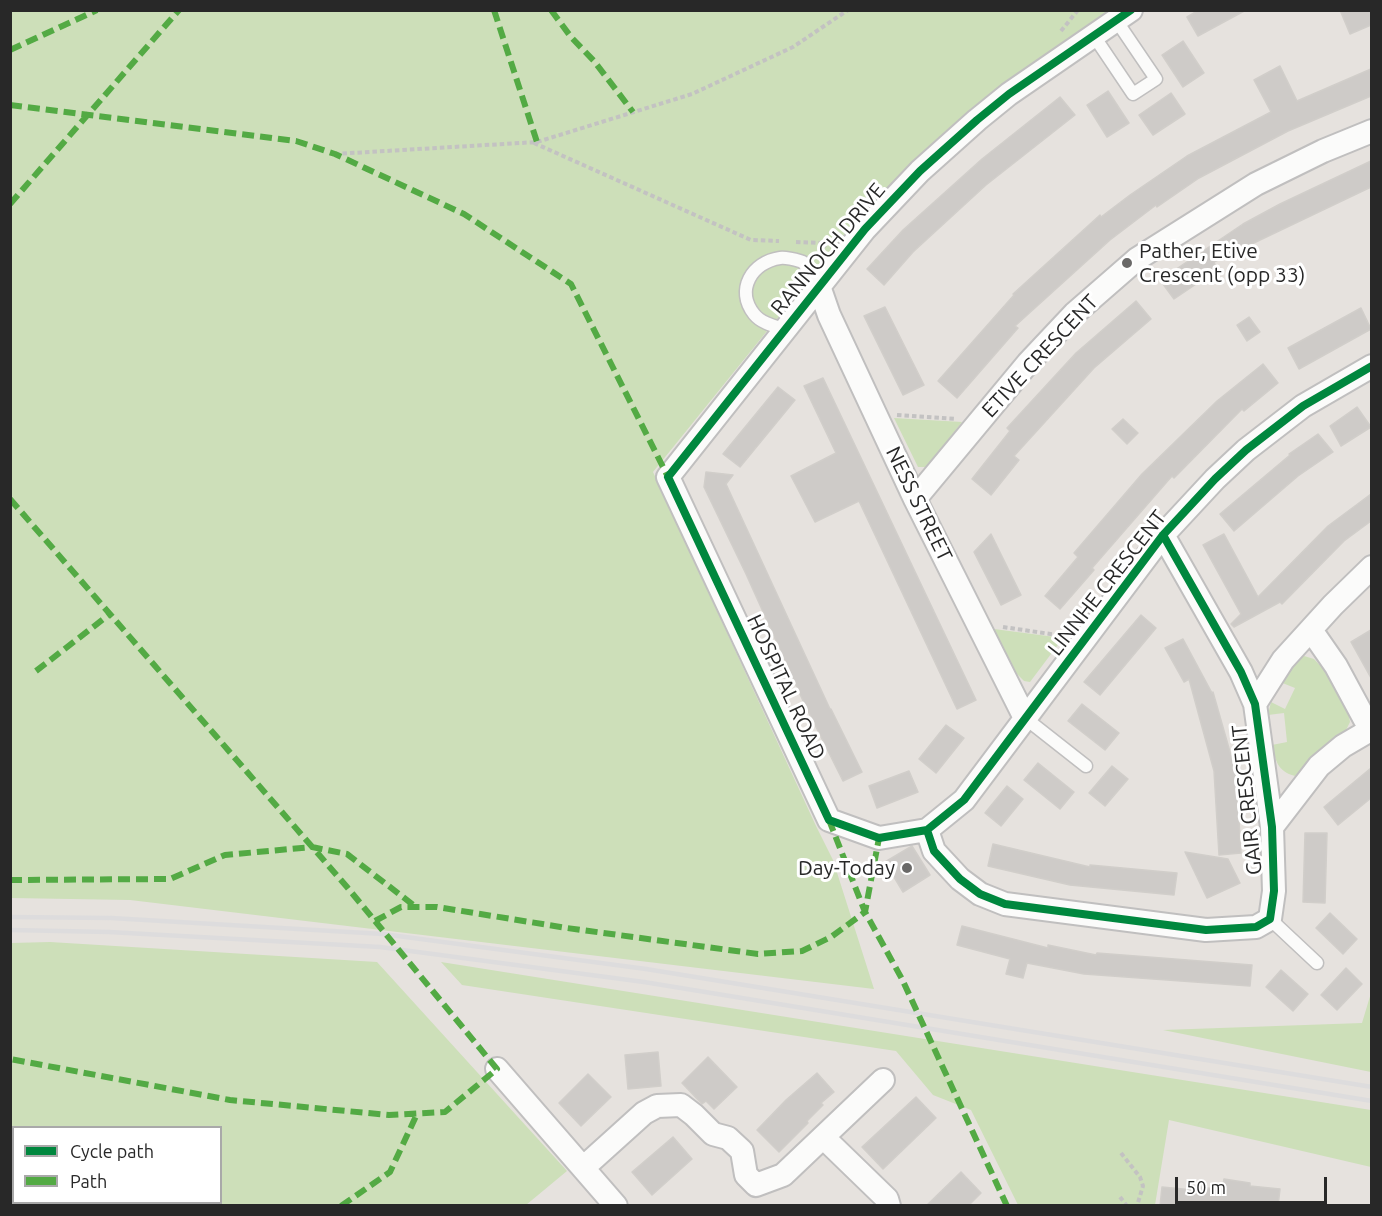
<!DOCTYPE html>
<html>
<head>
<meta charset="utf-8">
<style>
	body { margin:0 }
	#map { position:relative; width:1382px; height:1216px; overflow:hidden; background:#e6e2de; font-family:Ubuntu,sans-serif }
	canvas { display:block }
	.frame { position:absolute; inset:0; border:12px solid #282828; pointer-events:none }
	.legend { position:absolute; left:12px; top:1126px; width:210px; height:78px; box-sizing:border-box; background:#fff; border:2px solid #a9a9a9; margin:0; padding:8px 10px; list-style:none; font-size:18px; color:#282828 }
	.legend li { display:flex; align-items:center; gap:12px; height:30px }
	.legend b { width:30px; border:2px solid #a9a9a9 }
	.scale { position:absolute; left:1175px; top:1177px; width:152px; height:27px; box-sizing:border-box; border:3px solid #282828; border-top:0; padding-left:8px; font-size:18px; line-height:21px; white-space:nowrap; color:#282828; -webkit-text-stroke:4px #fff; paint-order:stroke }
</style>
</head>
<body>
<div id="map">
<canvas width="1382" height="1216"></canvas>
<div class="frame"></div>
<ul class="legend">
<li><b style="height:8px;background:#00873e"></b>Cycle path</li>
<li><b style="height:8px;background:#53aa44"></b>Path</li>
</ul>
<div class="scale">50 m</div>
</div>
<script>
const c = document.querySelector('canvas').getContext('2d');
c.lineJoin = 'round';
function paint(path, color) {
  c.fillStyle = color;
  c.fill(path, 'evenodd');
}
function trace(path, color, width, dash) {
  c.strokeStyle = color;
  c.lineWidth = width;
  c.lineCap = dash ? 'butt' : 'round';
  c.setLineDash(dash || []);
  c.stroke(path);
}
function label(font, color, halo, rows, align = 'center') {
  c.font = font + ' Ubuntu,sans-serif';
  c.lineWidth = 6;
  c.setLineDash([]);
  c.textBaseline = 'middle';
  c.strokeStyle = halo;
  c.fillStyle = color;
  for (const [text, x, y, turn = 0] of rows) {
    c.save();
    c.translate(x, y);
    c.rotate((+turn || 0) * Math.PI / 180);
    c.textAlign = isNaN(turn) ? turn : align;
    if (halo) c.strokeText(text, 0, 0);
    c.fillText(text, 0, 0);
    c.restore();
  }
}
const green = new Path2D(`
	M11,11h1101l-34,21 -111,82 -111,107 -203,251 163,354 17,34 41,129 -744,-89 -119,-2z
	M894,418l68,4 -35,45h-9z
	M994,629l69,9 -33,44 -6,-1 -8,-8z
	M1304,656l10,3 19,20 15,31 2,12 -5,10 -25,18 -25,26c-18,-5 -19,-15 -23,-31l15,-3 -3,-29 -16,2 3,-13 14,7 10,-21 -15,-6 14,-19z
	M50,942l327,20 190,209 -41,34h-515v-262zM14,1128h206v74h-206z
	M441,962l930,148v57l-202,-47 -14,85h-137l-47,-95 -38,-15 -37,-44 -434,-66z
	M1371,993v79l-208,-42 199,-7z`);
const building = new Path2D(`
	M1199,10h47l-48,26 -11,-19z
	M1340,10h31v15l-21,9z
	M1183,41l21,32 -21,14 -21,-32z
	M1280,66l17,35 74,-32v27l-83,35 -89,47 -42,29 -1,-2 -46,35 -95,86 3,2 -61,70 -19,-17 76,-86 -1,-1 87,-79 1,2 29,-22 57,-39 84,-44 -17,-32z
	M1108,91l21,32 -22,14 -20,-32z
	M1171,93l14,21 -32,21 -14,-20z
	M1060,97l15,18 -89,70 -73,67 -29,33 -17,-16 36,-39 79,-71z
	M1371,161v26l-157,75 3,8 -43,29 -14,-19 83,-56 37,-20z
	M1136,301l15,18 -57,49 -80,88 5,4 -28,35 -19,-16 38,-48 -3,-3 69,-75z
	M885,307l39,78 -21,10 -39,-79z
	M1361,308l10,21 -72,40 -11,-21z
	M1249,317l11,15 -13,9 -10,-16z
	M1263,364l15,19 -34,28 -2,-2 -68,69 -2,-2 -80,92 2,2 -34,39 -15,-13 33,-39 -4,-4 68,-79 75,-73z
	M823,378l153,322 -19,9 -98,-208 -44,21 -24,-46 45,-23 -32,-67z
	M778,387l17,13 -55,67 -17,-13z
	M1357,407l14,20 -30,19 -11,-20z
	M1123,419l15,14 -11,11 -15,-15z
	M1318,434l15,18 -35,24 -64,55 -14,-17 70,-59 -1,-1z
	M706,472l27,3 -7,9 104,225h1l31,63 -19,9 -39,-78 -58,-129 -42,-87z
	M1371,494v27l-27,20 -62,63 -2,-2 -46,25 -3,-3 10,-10 -38,-69 21,-11 34,63 70,-71z
	M991,534l30,61 -20,10 -27,-53z
	M1141,615l15,13 -56,67 -16,-13z
	M1371,630v48l-20,-36z
	M1183,639l29,54 1,-1 23,81 5,80 -22,2 -5,-84 -25,-92 -5,3 -19,-34z
	M1082,704l37,29 -14,17 -37,-29z
	M946,725l18,13 -28,35 -17,-14z
	M1038,763l36,29 -14,17 -36,-29z
	M1112,766l16,13 -23,27 -16,-13z
	M1371,768v30l-33,27 -14,-18z
	M909,771l9,21 -41,16 -8,-22z
	M1007,786l16,13 -22,27 -16,-13z
	M1305,833h22l-2,70 -22,-1z
	M993,844l97,23v-2l87,8 -3,22 -104,-10 -82,-19z
	M912,846l18,29 -27,17 -18,-30z
	M1185,852l43,7 12,24 -33,15z
	M1330,913l27,26 -14,15 -27,-26z
	M962,926l86,22v-3l48,10 1,-2 155,12 -2,21 -166,-12 -57,-11 -4,15 -17,-4 4,-15 -53,-14z
	M1346,968l16,16 -25,26 -16,-15z
	M1281,970l27,24 -15,17 -27,-24z
	M658,1052l3,34 -33,3 -3,-34z
	M708,1057l29,30 -23,22 -8,-8 -4,3 -20,-21z
	M817,1073l17,19 -13,11 2,2 -16,16 1,2 -29,29 -22,-22 29,-30z
	M588,1074l23,23 -30,29 -22,-23z
	M916,1097l20,21 -53,51 -21,-22z
	M673,1137l19,22 -40,36 -20,-23z
	M961,1172l20,21 -13,13h-42z
	M1224,1179l26,4v3l30,3 -2,17h-118l2,-19 31,3v-4l29,4z`);
const path = new Path2D(`
	M1061,31l17,-21
	M534,143l217,97 28,1
	M335,154l202,-12 155,-48 101,-47 55,-37
	M796,242l25,1 5,4
	M897,415l59,4
	M1003,627l61,9
	M1121,1153l19,24 3,9 -6,20
	M1120,1197l7,9`);
const lane = new Path2D(`
	M1094,36l39,58 23,-15 -40,-59
	M784,329c-10,-3 -23,-6 -30,-15 -19,-24 -2,-52 26,-56 7,-1 16,2 23,4l16,24
	M1025,718l61,48
	M1270,919l47,44`);
const street = new Path2D(`
	M1131,10l-122,84 -32,26 -57,51 -55,58 -197,248 161,343 50,18 48,-8 37,-30 199,-265 52,-56 31,-29 57,-44 69,-40
	M819,286l10,29 86,184 110,219
	M915,499l113,-136 47,-50 62,-54 119,-75 67,-33 49,-20
	M1311,630l25,36 34,63
	M1255,704l28,-44 50,-55 39,-38
	M1272,827l47,-61 24,-20 29,-17
	M927,830l7,21 26,28 20,15 25,10 201,26 50,-3 14,-8 4,-28 -2,-64 -17,-123 -14,-32 -78,-137
	M497,1069l119,137
	M823,1137l64,62 2,7
	M583,1168l61,-55 13,-7 24,-1 13,10 19,19 15,4 14,13 4,24 10,10 27,-10 100,-95`);
const rail = new Path2D(`
	M10,917l101,1 272,16 263,35 726,118
	M10,930l99,2 271,15 264,35 728,119`);
const quiet = new Path2D(`
	M494,10l43,132
	M551,10l20,27 23,24 39,51
	M10,50l87,-40
	M10,105l286,36 39,13 129,60 107,70 97,193
	M10,204l169,-194
	M10,499l337,388 150,182 -52,43 -56,3 -159,-15 -220,-41
	M36,671l74,-57
	M829,820l36,92 37,67 105,227
	M10,880l160,-1 55,-24 87,-8 35,7 69,53
	M375,921l26,-14h36l130,21 191,26 44,-3 29,-14 34,-25 14,-74
	M341,1206l49,-34 27,-58`);
const cycleway = new Path2D(`
	M1131,10l-122,84 -32,26 -57,51 -55,58 -197,248 161,343 50,18 48,-8 37,-30 199,-265 52,-56 31,-29 57,-44 69,-40
	M927,830l7,21 26,28 20,15 25,10 201,26 50,-3 14,-8 4,-28 -2,-64 -17,-123 -14,-32 -78,-137`);
const markers = [
	[1127,263,6,"#6a6968"],
	[907,868,6,"#6a6968"]
];
const streetNames = [
	["RANNOCH DRIVE",828,249,-50],
	["ETIVE CRESCENT",1040,356,-47],
	["NESS STREET",919,504,64],
	["LINNHE CRESCENT",1107,583,-52],
	["HOSPITAL ROAD",786,687,65],
	["GAIR CRESCENT",1247,800,-96]
];
const poiNames = [
	["Pather, Etive",1139,251],
	["Crescent (opp 33)",1139,275],
	["Day-Today",895,868,"right"]
];
paint(green, '#cddfb9');
paint(building, '#cecbc8');
trace(building, '#d1ceca', 1.5);
trace(lane, '#c0bfbf', 15);
trace(street, '#c0bfbf', 26);
trace(path, '#c3c2c2', 4, [4.5, 3]);
trace(lane, '#fbfbfa', 12);
trace(street, '#fbfbfa', 22);
trace(rail, '#dddcdd', 4.5);
trace(quiet, '#53aa44', 6, [12, 6]);
trace(cycleway, '#00873e', 8);
for (const [x, y, r, color] of markers) {
  const dot = new Path2D();
  dot.arc(x, y, r, 0, 2 * Math.PI);
  c.fillStyle = color;
  c.fill(dot);
  trace(dot, '#fff', 2);
}
label('21px', '#282828', '#fff', streetNames);
label('21px', '#282828', '#fff', poiNames, 'left');
</script>
</body>
</html>
